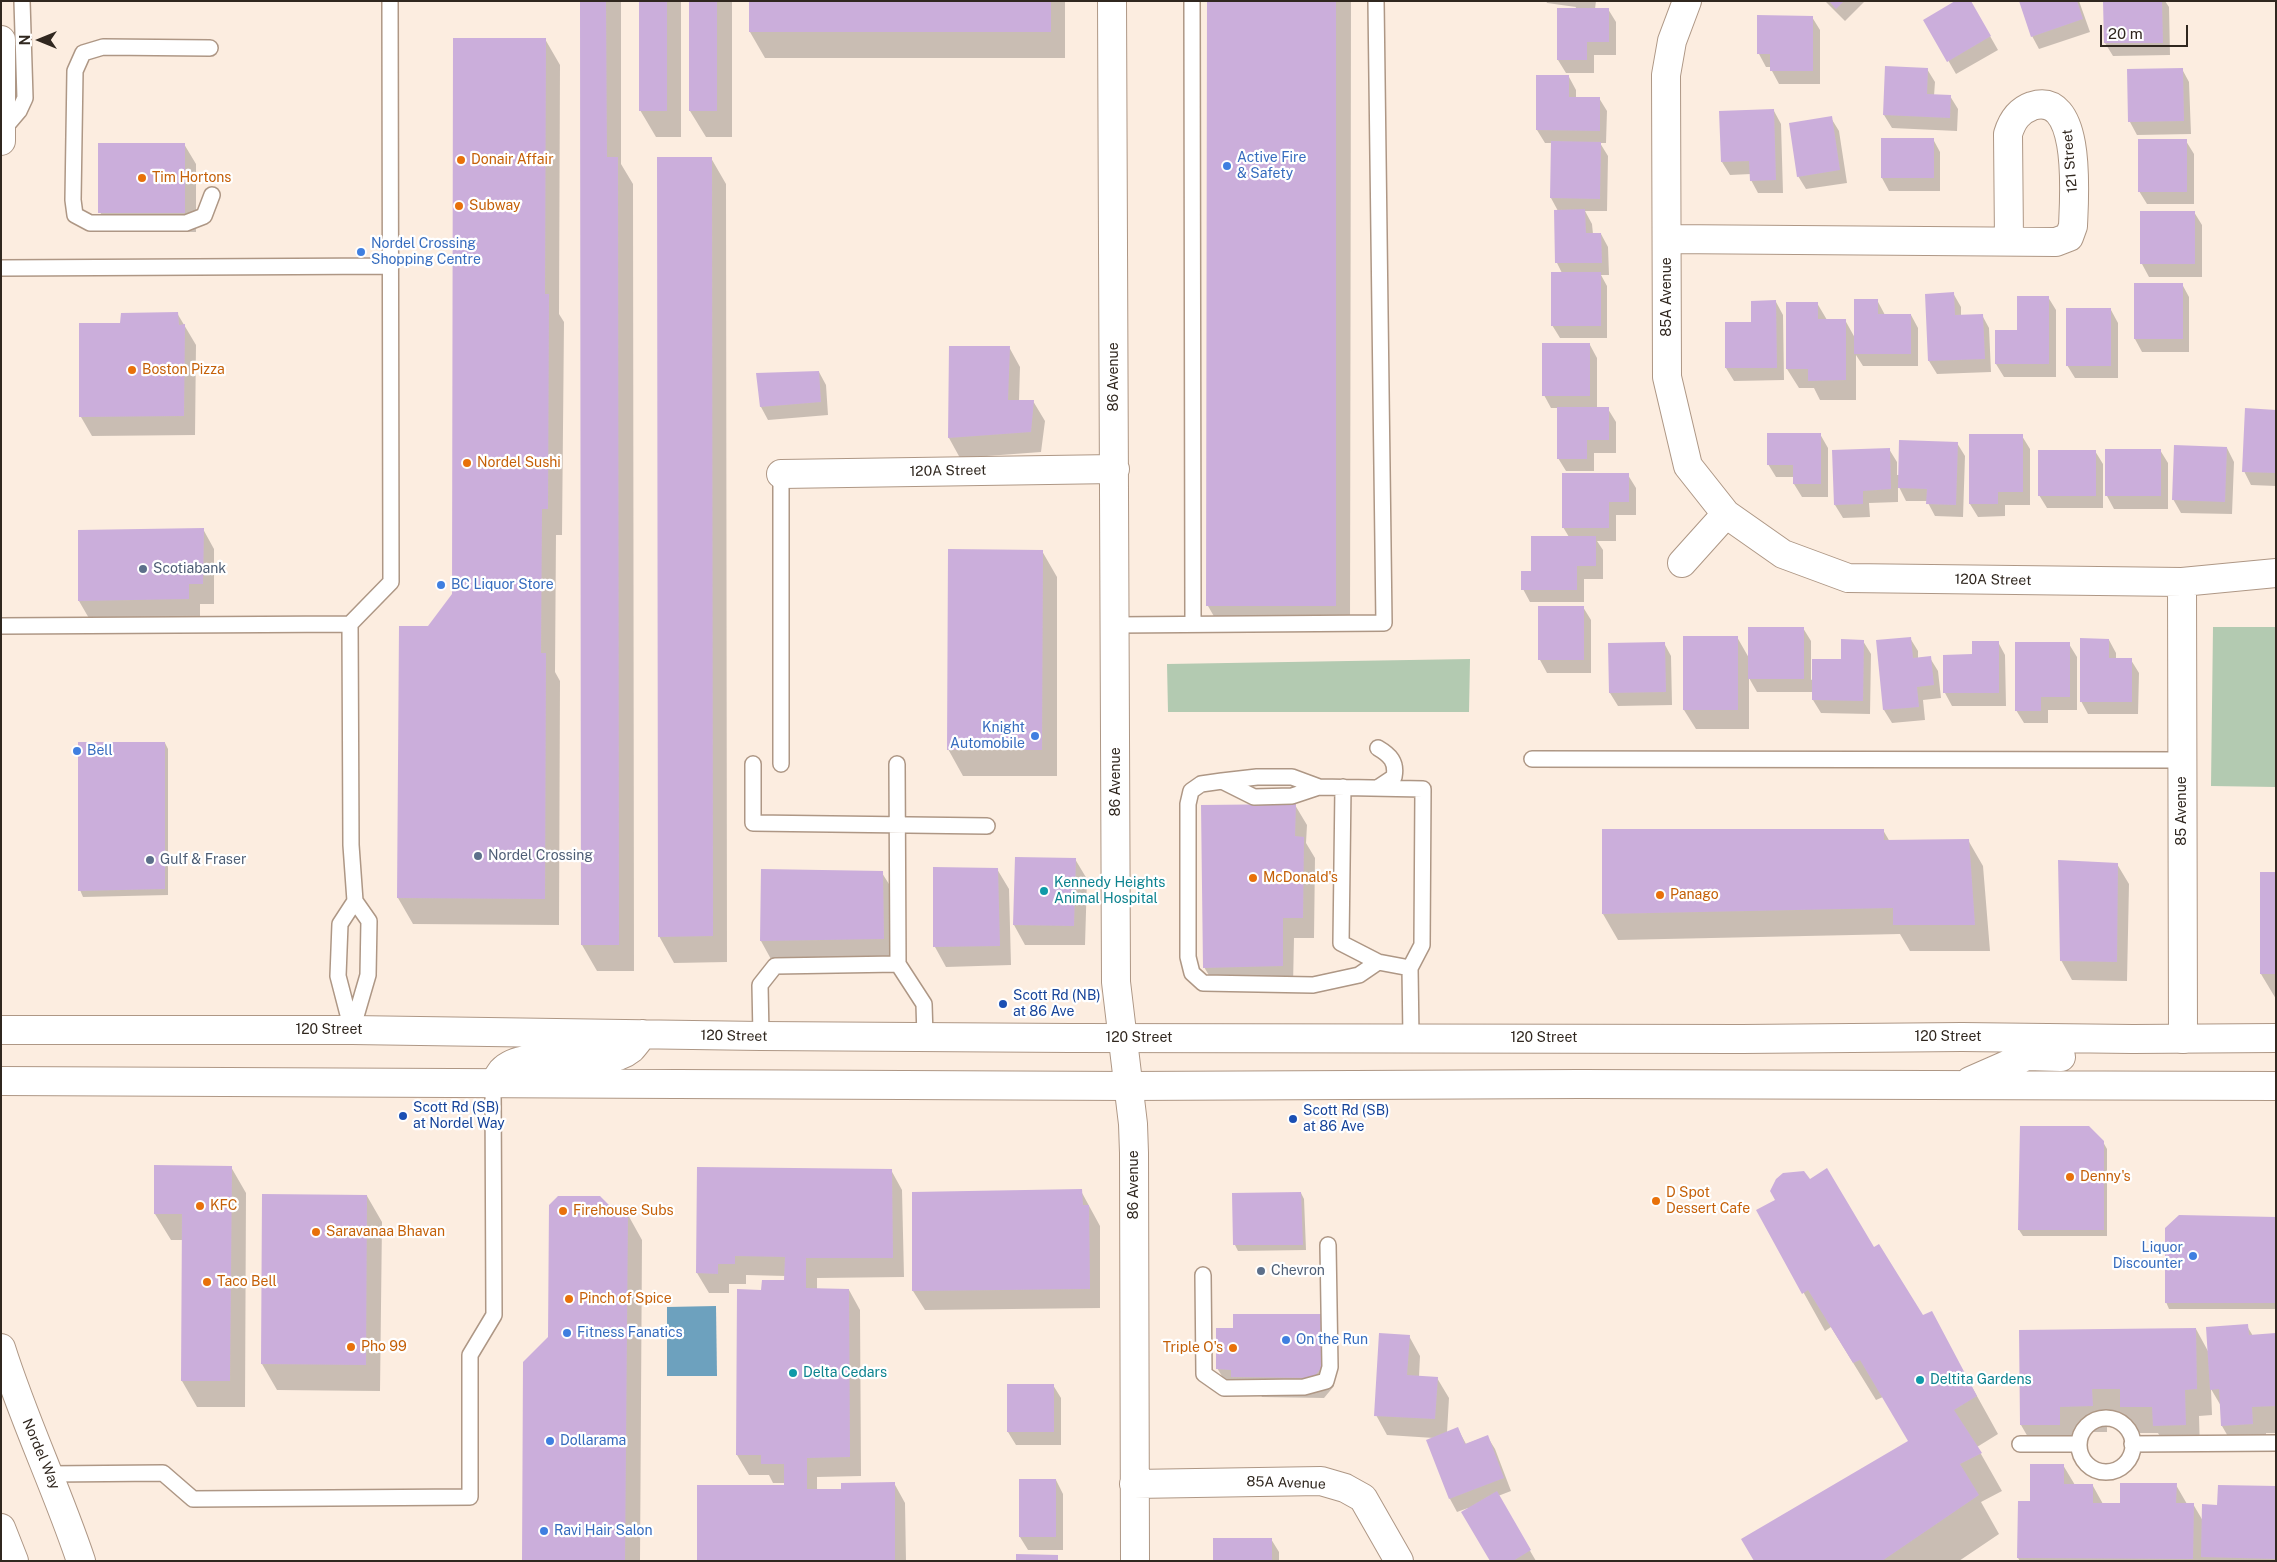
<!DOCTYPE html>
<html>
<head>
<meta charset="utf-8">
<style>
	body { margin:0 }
	#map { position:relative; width:2277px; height:1562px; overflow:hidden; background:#fcede0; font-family:"Public Sans",sans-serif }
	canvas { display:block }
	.frame { position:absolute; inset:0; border:2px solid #30271f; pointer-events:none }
	.north { position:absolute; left:15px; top:15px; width:50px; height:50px; -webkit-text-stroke:4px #fff; paint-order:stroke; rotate:270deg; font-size:14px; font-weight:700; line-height:20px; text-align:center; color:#30271f }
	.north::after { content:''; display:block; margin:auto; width:18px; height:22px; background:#30271f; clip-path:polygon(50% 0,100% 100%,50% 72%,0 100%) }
	.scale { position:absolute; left:2100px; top:25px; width:88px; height:22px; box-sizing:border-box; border:2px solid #30271f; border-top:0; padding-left:6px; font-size:15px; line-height:18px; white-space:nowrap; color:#30271f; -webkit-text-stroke:4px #fff; paint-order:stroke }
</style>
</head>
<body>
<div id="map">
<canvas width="2277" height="1562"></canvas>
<div class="frame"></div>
<div class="north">N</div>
<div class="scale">20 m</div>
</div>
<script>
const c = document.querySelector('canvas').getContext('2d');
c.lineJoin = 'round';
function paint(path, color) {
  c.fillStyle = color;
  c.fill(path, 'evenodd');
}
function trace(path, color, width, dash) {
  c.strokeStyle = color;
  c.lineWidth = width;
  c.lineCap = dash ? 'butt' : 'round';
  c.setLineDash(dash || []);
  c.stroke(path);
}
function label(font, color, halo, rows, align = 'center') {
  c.font = font + ' "Public Sans",sans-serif';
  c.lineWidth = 4.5;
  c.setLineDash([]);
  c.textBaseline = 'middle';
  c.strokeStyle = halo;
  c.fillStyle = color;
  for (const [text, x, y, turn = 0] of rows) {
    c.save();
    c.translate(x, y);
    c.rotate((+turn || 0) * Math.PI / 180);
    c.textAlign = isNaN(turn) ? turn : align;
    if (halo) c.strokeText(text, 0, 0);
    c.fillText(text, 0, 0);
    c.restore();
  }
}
const green = new Path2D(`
	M2213,627h63v160l-65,-1z
	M1470,659l-1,53h-301l-1,-48z`);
const water = new Path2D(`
	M716,1306l1,70h-50v-69z`);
const shadow = new Path2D(`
	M581,1h40v163l12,20 1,787h-37l-15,-26z
	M640,1h41v136h-25l-16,-27z
	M690,1h42v136h-26l-16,-26z
	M750,1h315v57h-300l-15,-26z
	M1208,1h143l-1,631h-127l-15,-26z
	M1546,1h50l-1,8h13l8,13v33h-22v18h-28l-8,-13 18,-53 -29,-4z
	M1825,1h40l-20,20z
	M1970,1l28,49 -42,24 -31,-54z
	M2020,1h59l11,31 -51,17 -7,-13z
	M2104,1h61l4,6 1,48 -57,1 -8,-13z
	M1812,17l8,13v54h-41l-7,-13v-4h-6l-7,-13z
	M545,39l15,26 -1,249 5,8 -2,213h-6l-1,137 5,9 -1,244 -146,-1 -15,-26 2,-270h28l25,-33z
	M1886,67l41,2 8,13 -1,14h16l8,13 -1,22 -65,-3 -8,-13z
	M2182,69l7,13 2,52 -54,1 -7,-13z
	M1537,77h32l7,13v8h23l8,13 -1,32h-6l8,13 -1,55h-22l7,13 1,10h8l7,13 1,28h-8l6,11v52h-47l-8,-13 10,-52 -5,-10 1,-52 -7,-13 1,-55h-7l-8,-13z
	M1774,111l7,13 2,69h-25l-7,-13v-6l-21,1 -8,-13z
	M1831,118l8,13 8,52 -41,6 -8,-13z
	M1933,139l7,13v39h-51l-7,-13z
	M2186,141l8,13v50h-47l-8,-13z
	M184,144l12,20v68h-85l-11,-20z
	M711,158l15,26 1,778 -53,1 -15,-27z
	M2194,212l8,13v52h-53l-7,-13z
	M2182,284l7,13v55h-47l-7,-13z
	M1953,293l8,14v9l21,-1 7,13 2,44 -54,2 -8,-13z
	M2048,297l8,13v67h-52l-8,-13v-33h22z
	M1877,300l8,15h26l7,13v38h-55l-7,-11v45h-36l-6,-12h-15l-12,-19 30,-66 10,17h18l10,18z
	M1776,302l7,13 1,65 -50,1 -8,-13 26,-45z
	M2111,310l7,13v55h-43l-8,-13z
	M177,313l19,32 -1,90 -103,1 -11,-19z
	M1590,345l7,13v51h11l8,13v31h-22v18h-28l-8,-13v-50h-7l-7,-13z
	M950,347h59l11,20 -1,34h14l12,20 -4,31 -81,6 -11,-20z
	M819,372l7,13 2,30 -60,5 -7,-13 -3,-32z
	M2276,411v75l-25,-1 -7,-14z
	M1820,434l8,14v49h-26l-8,-13v-7h-18l-8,-13z
	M2022,436l8,13v56h-25v11l-27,1 -8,-13z
	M1957,443l8,13 -2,61 -28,-1 -8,-15h-21l-8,-16v17l-29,1 1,14 -27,1 -8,-13 54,-56 8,13v13h2z
	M2227,448l7,14 -2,52 -51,-1 -8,-14z
	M2160,450l8,13v46h-54l-7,-13z
	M2095,451l8,13v44h-56l-8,-13z
	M1628,475l8,13v27h-20v26h-19l6,9v29h-19v23h-54l-7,-13 9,-17 37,-35 -6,-10z
	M203,529l11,20v55h-14v15l-110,1 -11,-19z
	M1042,551l15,26v199h-94l-15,-27z
	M1583,607l8,13v53h-44l-7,-13z
	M1803,628l8,13v39l32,-19 20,-20 8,13 -1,60 -49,-1 -8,-13v-8h-56l-8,-14v51h-53l-12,-19 53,-73 12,21z
	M1910,638l8,13v8l12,-1 8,13 3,27 -18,2 2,20 -33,3 -8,-13z
	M2109,640l7,13v6l15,1 8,13 -1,41h-50l-7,-13z
	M1998,642l7,13 1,51h-54l-7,-13 -1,-37 30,-1z
	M1664,643l7,13 1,49 -54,1 -8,-13v-49z
	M2069,644l8,13v53h-29v13h-24l-8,-13z
	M165,743l3,6v146l-85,2 -3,-7z
	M1295,805l12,20 -1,18 9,15 -1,80h-20l-1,48 -77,1 -12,-20z
	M1883,830l7,12 78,-2 15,26 7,85h-80l-10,-17 -282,6 -15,-26z
	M1075,859l12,20 -2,66h-60l-11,-20z
	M2117,864l12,20 -2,97 -55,-1 -11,-20z
	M997,869l12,20 2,76 -65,2 -11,-20z
	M762,871l120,2 12,19 1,67 -123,2 -11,-20z
	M2276,873v126l-15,-25z
	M2103,1142l4,7v87h-84l-4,-6z
	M231,1167l15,26 -1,214h-48l-15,-26 1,-141h-12l-16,-26z
	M891,1170l11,20 2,87 -87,1v11l32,1 11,20 1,166 -44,1v14h25l52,-8 11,20 1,58h-208l87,-75v-3h-12l-4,-8h-20l-12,-20 25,-164 24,-10v-5l-40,-1v9h-17v9h-20l-12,-20z
	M1810,1180l64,69 49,67 8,-3 67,121 -21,13 25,44 -21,11 18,32 -40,27h-204l155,-119 -27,-45 -7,3 -45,-73 -6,4 -67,-120z
	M1081,1191l19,35v82l-175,2 -12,-19z
	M1301,1193l3,6 2,51 -68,1 -3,-6 -2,-51z
	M367,1196l15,26 -2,169 -103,-1 -15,-26z
	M608,1206l19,7 15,27 -2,321h-117l26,-223z
	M2276,1218v91h-107l-3,-7z
	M2247,1326l6,10 23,-2v99h-10l1,17 -30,2 -15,-26 -1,-20 -10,-17 1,26 -13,1 1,35 -31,1 -11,-19h-22l-11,-18h-18v17h-33l1,19h-39l-15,-26 175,-96 13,24z
	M1334,1335v51l-10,12 -62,-1 -4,-7 -33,-9 -8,-13z
	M1409,1336l11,20 -1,21 18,1 12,20 -2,35 11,-4 8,15 21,-8 8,13 16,42 -13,5 38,65h-45l-23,-53 -11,4 -7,-13 -16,-61 -47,-3 -11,-20z
	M1008,1385h45l8,13v47h-45l-8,-13z
	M2063,1465l12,20 18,1 10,18 18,1 55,-20 11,19h6l10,17 15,-15 58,-19v74h-256l-2,-3 13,-56z
	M1020,1480h36l7,14v56h-35l-8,-13z
	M1271,1539l8,13v9h-65z`);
const building = new Path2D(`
	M580,1h26l1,156h11l1,788h-38z
	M639,1h28v110h-28z
	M689,1h28v110h-28z
	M749,1h302v31h-302z
	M1207,1h129v605h-130z
	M1829,1h15l-8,8z
	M1955,1h16l20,35 -44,26 -24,-42z
	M2019,1h58l6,18 -52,18z
	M2103,1h59l1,42h-59z
	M1557,8h52v34h-22v18h-30z
	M1757,15l56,1v55h-43v-17h-13z
	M453,38h93l-1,256h4l-1,215h-6l-1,144h5l-1,246 -148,-1 2,-272h29l24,-32z
	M1885,66l43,2 -1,26 24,1 -1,23 -67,-3z
	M2183,68l1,53 -56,1 -1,-53z
	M1536,75h33v22h31v34l-64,-1z
	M1774,109l2,71 -26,1 -1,-20 -28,1 -2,-51z
	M1832,116l8,54 -43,7 -8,-54z
	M1881,138h53v40h-53z
	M2138,139h49v53h-49z
	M1551,141l50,1 -1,57 -50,-1z
	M98,143h87v70h-87z
	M657,157h55l1,779 -55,1z
	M1585,209l1,24h15l1,30h-47l-1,-53z
	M2140,211h55v53h-55z
	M1551,272h50v54h-50z
	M2134,283h49v56h-49z
	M1954,292l1,23 28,-1 2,45 -57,2 -3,-67z
	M2017,296h32v68h-54v-34h22z
	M1854,299h24v15h33v40h-57z
	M1776,300l1,68h-52v-46h26v-21z
	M1786,302h32v17h28v61l-38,1v-12h-22z
	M2066,308h45v58h-45z
	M178,312l1,13 6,-1 -1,92 -105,1v-94h41l1,-10z
	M1542,343h48v53h-48z
	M949,346h61l-2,54h26l-3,32 -83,6z
	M819,371l2,31 -61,5 -4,-34z
	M1557,407h52v33h-22v19h-30z
	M2245,408l31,2v63l-34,-1z
	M1767,433h54v51h-28v-19h-26z
	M1969,434h54v58h-25v12h-29z
	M1899,440l59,2 -2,63 -30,-1 1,-15 -29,-1z
	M2174,445l53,2 -2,55 -53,-2z
	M1890,448l1,41 -28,2v13l-29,1 -2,-55z
	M2105,449h56v47h-56z
	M2038,450h58v46h-58z
	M1562,473h67v29h-20v26h-47z
	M204,528l-1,56h-14v15l-111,2v-71z
	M1531,536h65v30h-19v24h-56v-19h10z
	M948,549l95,1 -1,200h-95z
	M1538,606h46v54h-46z
	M1748,627h56v52h-56z
	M1683,636h55v74h-55z
	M1911,637l2,21 18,-2 3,29 -17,2 2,20 -36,3 -7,-70z
	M2080,638l29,1v19h23v44h-52z
	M1841,639l23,1 -1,61 -51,-1v-41h29z
	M1972,641h27v52h-56v-38l29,-1z
	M1665,642l1,50 -57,1 -1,-50z
	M2015,642h55v55h-29v14h-26z
	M78,742h87v147l-87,2z
	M1296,804l-1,32 9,1 -1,81h-20v48l-80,2 -2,-163z
	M1602,829h282v11l85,-1 6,86h-82v-17l-291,6z
	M1015,857l61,1 -2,68 -61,-1z
	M2058,860l60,3 -1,99 -57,-1z
	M933,867l65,1 2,78 -67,1z
	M761,869l122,2 1,68 -124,2z
	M2260,872h16v102h-16z
	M2020,1126h69l15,15v89h-86z
	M154,1165l78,1 -2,215h-49l1,-167h-28z
	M697,1167l195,2 1,89h-87v30l43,1 1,168 -43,1v31h34v-6l54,-1v79h-198v-76h87v-21h-23v-9h-25l1,-166 24,1 1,-10h22l1,-23 -50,-1v8h-17v10l-22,-1z
	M1827,1168l47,79 5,-3 44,71 9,-4 45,85 -23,14 28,43 -22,11 19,31 -97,66h-128l-13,-22 167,-98 -48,-81 -7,3 -45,-73 -6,4 -46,-84 19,-10 -5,-9 6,-12 7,-6 21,-2 6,8z
	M1082,1189l1,16h6l1,84 -178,2v-99z
	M1301,1192l2,53h-70l-1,-52z
	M262,1194l105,1 -1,170 -105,-1z
	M558,1196h42l9,9h12l7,7 -3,349h-103l1,-199 25,-25 1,-132z
	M2179,1215l97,2v86h-111v-75z
	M1233,1314h90v52l-10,12 -82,-1v-7l-15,-1v-41h17z
	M2248,1324l1,11 27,-2v73l-24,1 1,17 -32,2 -2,-37 -9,1 -4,-63z
	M2196,1328l1,61 -12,1 1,35 -33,1 -1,-19h-32v-18h-28l1,17 -33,1v18h-40l-1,-95z
	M1379,1333l31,2 -3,40 31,2 -3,42 -61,-3z
	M1007,1384h47v48h-47z
	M1458,1427l7,17 23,-9 16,43 -55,21 -23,-59z
	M2030,1464h34v20h29v19h27v-20h57l-1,20h18l-1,56 -176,-1 1,-57h12z
	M1019,1479h37v58h-37z
	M2218,1485l58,1v73l-75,-2 1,-53 15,1z
	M1497,1491l34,59 -18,11h-23l-29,-49z
	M1213,1538h59v23h-59z
	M1016,1554l42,1v6h-42z`);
const lane = new Path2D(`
	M1192,1l1,622
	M210,48l-107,-1 -20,6 -8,18 -2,129 2,15 15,8h96l18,-7 8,-21
	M2,131l17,-20 6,-13 -3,-97
	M1,268l390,-2
	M781,474v290
	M1116,625l268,-2 -8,-622
	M1,626l349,-2
	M1378,748c12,7 19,14 16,29l-15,10
	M1532,759l650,1
	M753,764v59l234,3
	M897,764l1,200
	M1222,781l35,-4h35l27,10
	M1343,787l-2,156 37,19 32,6
	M1378,962l-19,13 -46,10 -110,-2 -11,-10 -4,-16v-153l3,-13 10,-7 21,-3 32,16 38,-1 27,-9 104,2 -1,156 -12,23 1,70
	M352,1030l16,-55 1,-54 -14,-20 -4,-56 -1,-221 41,-42 -1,-581
	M352,1030l-14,-54 2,-52 15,-23
	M761,1036l-1,-51 15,-19 123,-2 26,40 1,33
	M1203,1275l1,99 20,14 80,-1 22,-6 4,-14 -2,-122
	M2079 1445a27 27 0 1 1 54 0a27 27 0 1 1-54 0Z
	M2020,1444h59
	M2132,1444l144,-1
	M49,1474l114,-1 30,26 277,-2v-142l24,-40 -1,-231`);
const street = new Path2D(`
	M1112,1l4,981 17,142 1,29 1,408
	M1687,1l-15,40 -6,34 1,302 21,89 38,48 57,40 65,24 334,4 94,-9
	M1667,239l389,3 13,-5 4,-11c1,-27 10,-136 -41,-120 -14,5 -20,15 -24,28l1,107
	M781,474l334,-5
	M1682,563l44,-49
	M2182,582l1,457
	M1134,1484l187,-3 24,7 18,10 36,63`);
const secondary = new Path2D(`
	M1,40v101
	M1,1030h351l409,6 310,2 671,1 220,-2 171,2 143,-1
	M1,1081l1127,5 452,-2 696,2
	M1970,1081l57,-25 34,1
	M493,1084c3,-4 6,-9 9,-13 25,-27 99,3 129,-22 4,-4 8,-10 12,-15
	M1,1348c23,73 56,141 80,213
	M1,1528l13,33`);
const markers = [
	[461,160,5,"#e8710a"],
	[1227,166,5,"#3f7fe0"],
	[142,178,5,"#e8710a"],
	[459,206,5,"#e8710a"],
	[361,252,5,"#3f7fe0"],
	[132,370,5,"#e8710a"],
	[467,463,5,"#e8710a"],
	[143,569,5,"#5c6f8a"],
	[441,585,5,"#3f7fe0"],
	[1035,736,5,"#3f7fe0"],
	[77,751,5,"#3f7fe0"],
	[478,856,5,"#5c6f8a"],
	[150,860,5,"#5c6f8a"],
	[1253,878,5,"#e8710a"],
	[1044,891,5,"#0f9aa8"],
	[1660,895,5,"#e8710a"],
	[1003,1004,5,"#1a4fb4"],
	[403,1116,5,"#1a4fb4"],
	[1293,1119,5,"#1a4fb4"],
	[2070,1177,5,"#e8710a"],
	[1656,1201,5,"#e8710a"],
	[200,1206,5,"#e8710a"],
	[563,1211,5,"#e8710a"],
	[316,1232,5,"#e8710a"],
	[2193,1256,5,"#3f7fe0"],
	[1261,1271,5,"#5c6f8a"],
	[207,1282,5,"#e8710a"],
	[569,1299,5,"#e8710a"],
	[567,1333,5,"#3f7fe0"],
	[1286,1340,5,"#3f7fe0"],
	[351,1347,5,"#e8710a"],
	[1233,1348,5,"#e8710a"],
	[793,1373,5,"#0f9aa8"],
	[1920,1380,5,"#0f9aa8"],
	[550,1441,5,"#3f7fe0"],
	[544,1531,5,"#3f7fe0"]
];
const shopNames = [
	["Active Fire",1237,158],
	["& Safety",1237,174],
	["Nordel Crossing",371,244],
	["Shopping Centre",371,260],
	["BC Liquor Store",451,585],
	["Knight",1025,728,"right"],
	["Automobile",1025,744,"right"],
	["Bell",87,751],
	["Liquor",2183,1248,"right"],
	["Discounter",2183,1264,"right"],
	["Fitness Fanatics",577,1333],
	["On the Run",1296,1340],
	["Dollarama",560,1441],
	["Ravi Hair Salon",554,1531]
];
const foodNames = [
	["Donair Affair",471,160],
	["Tim Hortons",152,178],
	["Subway",469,206],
	["Boston Pizza",142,370],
	["Nordel Sushi",477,463],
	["McDonald's",1263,878],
	["Panago",1670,895],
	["Denny's",2080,1177],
	["D Spot",1666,1193],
	["Dessert Cafe",1666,1209],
	["KFC",210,1206],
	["Firehouse Subs",573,1211],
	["Saravanaa Bhavan",326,1232],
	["Taco Bell",217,1282],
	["Pinch of Spice",579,1299],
	["Pho 99",361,1347],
	["Triple O's",1223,1348,"right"]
];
const streetNames = [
	["121 Street",2070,161,-95],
	["85A Avenue",1667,297,-90],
	["86 Avenue",1114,377,-90],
	["120A Street",948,471,-1],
	["120A Street",1993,580,1],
	["86 Avenue",1116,782,-90],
	["85 Avenue",2182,811,-90],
	["120 Street",329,1030],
	["120 Street",734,1036,1],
	["120 Street",1948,1037],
	["120 Street",1139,1038],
	["120 Street",1544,1038],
	["86 Avenue",1134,1185,-90],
	["Nordel Way",41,1454,67],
	["85A Avenue",1286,1483,2]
];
const serviceNames = [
	["Scotiabank",153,569],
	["Nordel Crossing",488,856],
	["Gulf & Fraser",160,860],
	["Chevron",1271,1271]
];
const cultureNames = [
	["Kennedy Heights",1054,883],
	["Animal Hospital",1054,899],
	["Delta Cedars",803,1373],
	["Deltita Gardens",1930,1380]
];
const transitNames = [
	["Scott Rd (NB)",1013,996],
	["at 86 Ave",1013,1012],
	["Scott Rd (SB)",413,1108],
	["at Nordel Way",413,1124],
	["Scott Rd (SB)",1303,1111],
	["at 86 Ave",1303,1127]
];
paint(green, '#b3cab1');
paint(water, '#6da1be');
paint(shadow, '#0003');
paint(building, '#cbaedb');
trace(lane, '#ae9785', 18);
trace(street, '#ae9785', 30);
trace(secondary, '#ae9785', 30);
trace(lane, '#fff', 15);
trace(street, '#fff', 28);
trace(secondary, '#fff', 28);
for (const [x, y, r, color] of markers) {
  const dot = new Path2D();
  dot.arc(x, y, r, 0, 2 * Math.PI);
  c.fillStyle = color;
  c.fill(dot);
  trace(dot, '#fff', 2);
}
label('14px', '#366cbe', '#fff', shopNames, 'left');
label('14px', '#c56008', '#fff', foodNames, 'left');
label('14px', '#30271f', '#fff', streetNames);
label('14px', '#4e5e75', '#fff', serviceNames, 'left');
label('14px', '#0d838f', '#fff', cultureNames, 'left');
label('14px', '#164399', '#fff', transitNames, 'left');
</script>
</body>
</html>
